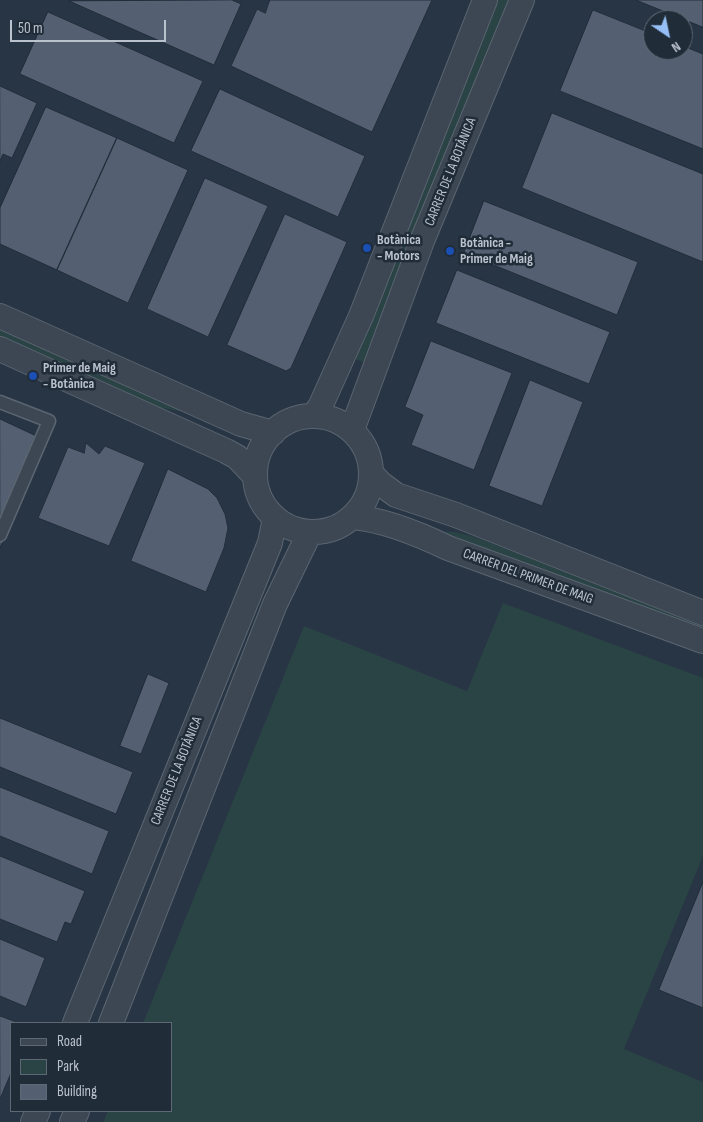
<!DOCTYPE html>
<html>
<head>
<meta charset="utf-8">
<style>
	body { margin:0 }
	#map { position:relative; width:703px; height:1122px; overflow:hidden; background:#283544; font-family:"Sofia Sans Condensed",sans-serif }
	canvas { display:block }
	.legend { position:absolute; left:10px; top:1022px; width:162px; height:90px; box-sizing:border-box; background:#212c39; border:1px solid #5e6874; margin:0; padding:6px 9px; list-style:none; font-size:15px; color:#bac2cd }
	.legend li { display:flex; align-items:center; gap:10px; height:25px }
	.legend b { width:25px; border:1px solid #5e6874 }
	.north { position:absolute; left:643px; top:10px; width:50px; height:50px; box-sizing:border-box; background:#212c39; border:1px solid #5e6874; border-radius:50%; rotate:146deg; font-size:14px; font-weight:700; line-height:20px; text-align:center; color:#bac2cd }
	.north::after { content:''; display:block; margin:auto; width:18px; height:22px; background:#96bff6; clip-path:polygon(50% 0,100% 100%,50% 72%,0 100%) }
	.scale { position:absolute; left:10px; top:20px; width:156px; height:22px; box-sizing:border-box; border:2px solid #bac2cd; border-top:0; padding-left:6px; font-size:15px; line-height:18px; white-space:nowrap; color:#bac2cd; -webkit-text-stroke:4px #212c39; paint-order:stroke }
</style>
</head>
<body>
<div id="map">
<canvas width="703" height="1122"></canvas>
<ul class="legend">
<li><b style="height:6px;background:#3d4753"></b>Road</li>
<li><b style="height:14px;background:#2a4345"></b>Park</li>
<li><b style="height:14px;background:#546071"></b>Building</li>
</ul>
<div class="north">N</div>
<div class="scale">50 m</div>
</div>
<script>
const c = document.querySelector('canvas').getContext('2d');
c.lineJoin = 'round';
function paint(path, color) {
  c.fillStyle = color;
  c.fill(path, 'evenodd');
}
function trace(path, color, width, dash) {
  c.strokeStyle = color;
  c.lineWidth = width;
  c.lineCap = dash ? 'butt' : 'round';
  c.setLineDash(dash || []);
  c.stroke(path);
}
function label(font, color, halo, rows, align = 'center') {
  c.font = font + ' "Sofia Sans Condensed",sans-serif';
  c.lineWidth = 5;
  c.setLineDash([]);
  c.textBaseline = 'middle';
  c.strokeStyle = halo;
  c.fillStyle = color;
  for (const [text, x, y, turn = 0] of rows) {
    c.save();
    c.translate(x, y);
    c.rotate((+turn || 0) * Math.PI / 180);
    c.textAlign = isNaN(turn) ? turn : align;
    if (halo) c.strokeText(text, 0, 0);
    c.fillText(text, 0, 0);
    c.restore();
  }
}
const green = new Path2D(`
	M498,0h13l-146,363 -10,-4z
	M0,328l180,81 -1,2 -23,-4 -156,-67z
	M438,532h17l17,4 231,87v7z
	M503,603l200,75v178l-79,193 79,33v40h-600l5,-11h63v-88h-28l161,-397 163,65z`);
const building = new Path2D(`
	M232,0l9,4 -27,61 -145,-64z
	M270,0h162l-60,132 -141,-66 26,-57 8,4z
	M636,0h67v27z
	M593,10l60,24v16h30v-4l20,8v95l-143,-58z
	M48,12l155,69 -29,62 -154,-69z
	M0,86l37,17 -25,55 -9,-4 -3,7z
	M220,89l145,67 -27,61 -147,-66z
	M46,107l71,31 -60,132 -57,-26v-36z
	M552,113l151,61v88l-181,-74z
	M117,138l71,32 -60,133 -71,-33z
	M205,178l63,28 -60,131 -61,-28z
	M484,201l154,61 -21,53 -153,-62z
	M285,214l62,28 -56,126 -5,3 -59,-26z
	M457,270l153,62 -21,52 -153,-61z
	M431,341l81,32 -38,97 -63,-25 12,-30 -18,-8z
	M530,380l53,22 -41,104 -53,-20z
	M0,419l47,22 -47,107z
	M86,443l13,11 6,-8 40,17 -36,83 -71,-28 30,-71 16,6z
	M168,469l40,20 9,9 8,16 3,14 -4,20 -18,44 -75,-31z
	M148,674l21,9 -28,71 -21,-8z
	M0,718l133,54 -17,42 -116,-47z
	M0,787l109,44 -17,43 -92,-38z
	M0,856l85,35 -14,33 -6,-2 -8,20 -57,-23z
	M703,882v126l-44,-18z
	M0,939l45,19 -19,49 -26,-11z
	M0,1016l19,7h-8v50l-11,26z`);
const lane = new Path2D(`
	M0,402l49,19 -49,114`);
const street = new Path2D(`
	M0,316l241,108 32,9
	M0,349l226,102 11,6 18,19
	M313,416l7,-9 41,-91 124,-316
	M255 474a58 58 0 1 1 116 0a58 58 0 1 1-116 0Z
	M352,430l70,-189 100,-241
	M371,473l9,10 16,12 60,20 247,98
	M353,517c32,3 66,17 95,31l255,93
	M75,1023l195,-480 5,-25
	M111,1023l164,-419 35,-72
	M33,1122l5,-11
	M72,1122l5,-11`);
const markers = [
	[367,248,5,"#1a4fb4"],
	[450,251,5,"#1a4fb4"],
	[33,376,5,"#1a4fb4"]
];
const streetNames = [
	["CARRER DE LA BOTÀNICA",451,172,-68],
	["CARRER DEL PRIMER DE MAIG",528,577,20],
	["CARRER DE LA BOTÀNICA",177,771,-68]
];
const poiNames = [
	["Botànica",377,240],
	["- Motors",377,256],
	["Botànica -",460,243],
	["Primer de Maig",460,259],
	["Primer de Maig",43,368],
	["- Botànica",43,384]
];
paint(green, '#2a4345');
paint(building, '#546071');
trace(building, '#232e3b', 1);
trace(lane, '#5b6571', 15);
trace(street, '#5b6571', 26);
trace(lane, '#3d4753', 12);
trace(street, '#3d4753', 24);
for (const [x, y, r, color] of markers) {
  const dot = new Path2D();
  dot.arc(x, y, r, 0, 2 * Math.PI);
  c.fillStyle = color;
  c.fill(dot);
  trace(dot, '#212c39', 2);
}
label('14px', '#bac2cd', '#212c39', streetNames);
label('bold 14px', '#bac2cd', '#212c39', poiNames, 'left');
</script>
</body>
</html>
